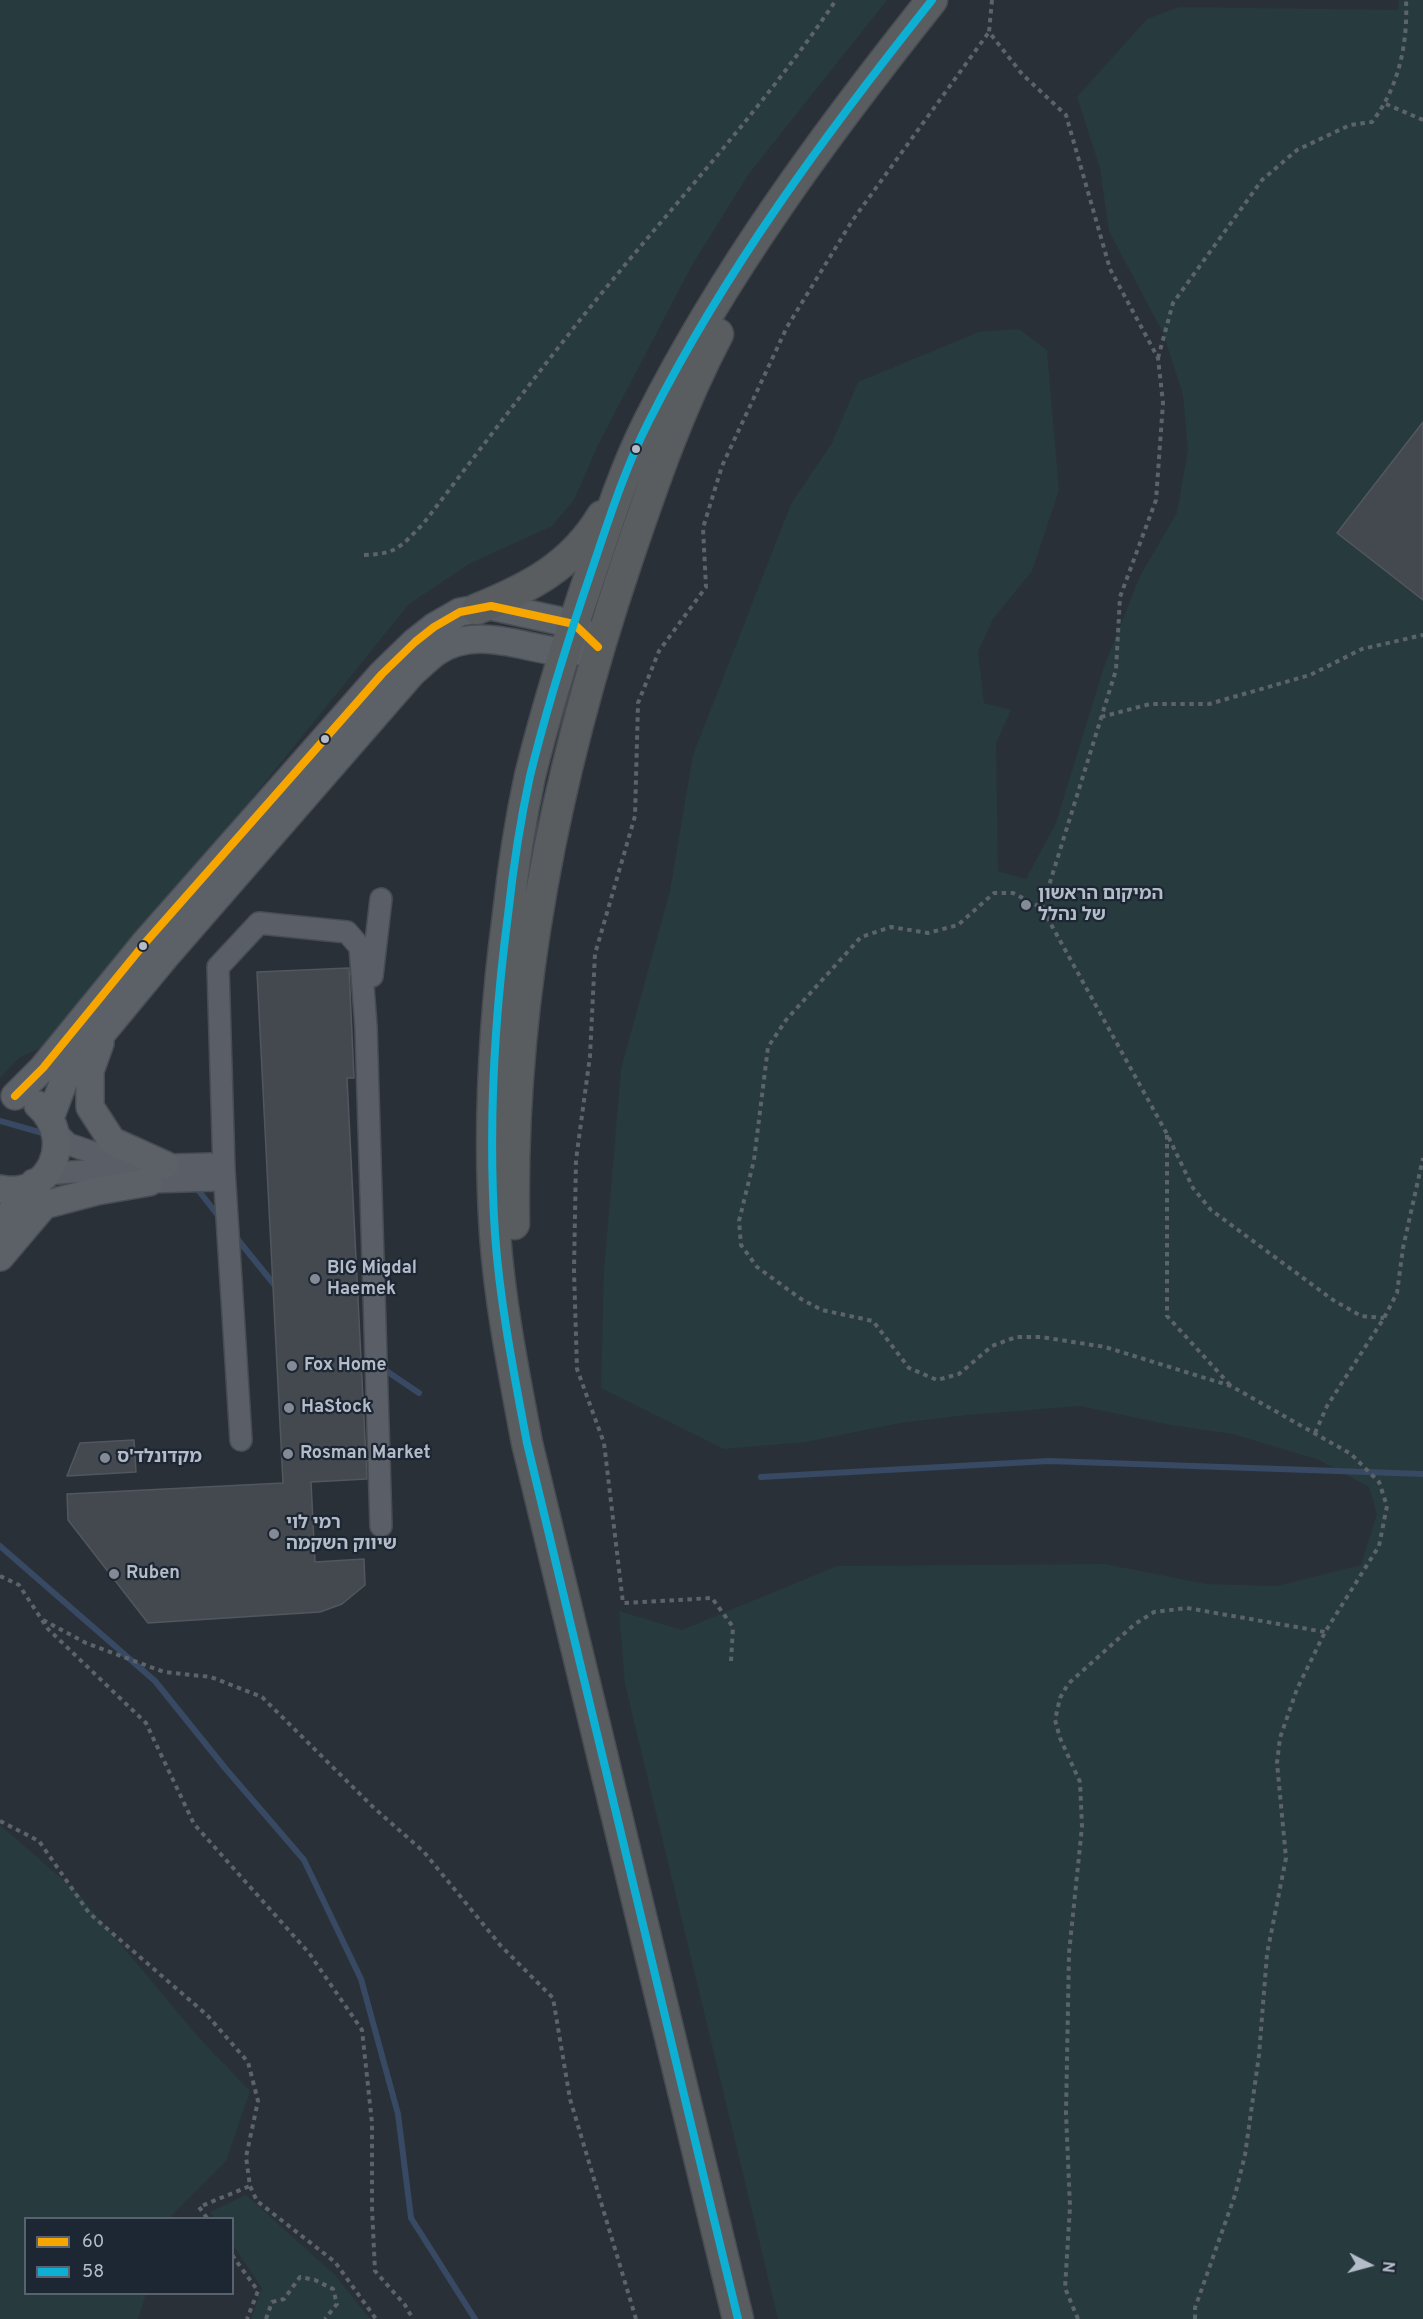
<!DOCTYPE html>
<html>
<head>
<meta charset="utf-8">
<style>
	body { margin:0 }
	#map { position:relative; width:1423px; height:2319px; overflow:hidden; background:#2a3038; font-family:Overpass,sans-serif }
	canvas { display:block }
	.legend { position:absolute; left:24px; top:2217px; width:210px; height:78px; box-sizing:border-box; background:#1d2633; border:2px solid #59626f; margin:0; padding:8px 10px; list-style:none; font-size:18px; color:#b4bcc9 }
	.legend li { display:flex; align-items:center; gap:12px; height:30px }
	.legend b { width:30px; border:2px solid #59626f }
	.north { position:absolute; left:1339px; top:2235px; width:60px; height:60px; -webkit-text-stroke:4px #1d2633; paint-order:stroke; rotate:96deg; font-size:16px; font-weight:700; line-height:24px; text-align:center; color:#b4bcc9 }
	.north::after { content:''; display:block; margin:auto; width:21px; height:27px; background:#b4bcc9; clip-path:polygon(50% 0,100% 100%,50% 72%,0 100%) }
</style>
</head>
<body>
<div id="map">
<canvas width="1423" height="2319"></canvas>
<ul class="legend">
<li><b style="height:8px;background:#f7a600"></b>60</li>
<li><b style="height:8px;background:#0dafd3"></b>58</li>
</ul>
<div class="north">N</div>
</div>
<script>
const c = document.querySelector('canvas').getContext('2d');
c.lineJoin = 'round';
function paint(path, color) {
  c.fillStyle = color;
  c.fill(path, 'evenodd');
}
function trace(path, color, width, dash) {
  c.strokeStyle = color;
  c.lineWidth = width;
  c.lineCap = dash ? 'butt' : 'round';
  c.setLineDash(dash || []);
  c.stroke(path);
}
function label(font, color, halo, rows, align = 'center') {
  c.font = font + ' Overpass,"Noto Sans Hebrew",sans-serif';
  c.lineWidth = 4.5;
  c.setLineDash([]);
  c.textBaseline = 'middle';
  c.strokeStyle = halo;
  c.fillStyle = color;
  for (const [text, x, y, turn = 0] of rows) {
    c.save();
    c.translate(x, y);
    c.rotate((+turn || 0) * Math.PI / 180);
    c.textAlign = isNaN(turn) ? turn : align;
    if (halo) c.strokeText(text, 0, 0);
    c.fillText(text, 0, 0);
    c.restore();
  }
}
const green = new Path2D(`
	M0,0h887l-139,175 -57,92 -92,176 -25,57 -22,26 -83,38 -60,40 -326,404 -43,40 -21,10 -19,20z
	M1399,0h24v2319h-645l-153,-635 -6,-73 63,19 155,-64 268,-2 101,20 71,2 84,-21 16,-51 -8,-27 -50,-27 -86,-26 -63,-9 -90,-19 -113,9 -67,8 -94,19 -82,7 -123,-61 3,-117 17,-202 49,-178 23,-136 98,-251 41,-61 26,-61 121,-50 40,-3 28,21 12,140 -27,81 -39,48 -15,33 6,51 27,7 -15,33 2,128 28,8 30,-56 48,-156 36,-91 37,-63 11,-63 -5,-55 -20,-62 -54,-102 -9,-63 -23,-71 70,-78 32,-12 219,3z
	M0,1825l76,66 124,148 50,52 -24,70 -57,57h-143v76h120l-8,25h-138z
	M246,2195l89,80 35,44h-119l11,-31 -29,-43 -1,-27h-17l-5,-6z`);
const stream = new Path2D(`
	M0,1121l46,13
	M195,1186l25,32
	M234,1235l43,53
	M382,1368l37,25
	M761,1477l288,-16 374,13
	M0,1546l155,135 70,87 79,92 57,119 37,135 13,104 64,101`);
const building = new Path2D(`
	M1423,422v178l-86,-67z
	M349,968l5,110h-7l20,401 -56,3 4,80 49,-3 1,26 -23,19 -22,8 -172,11 -80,-103 -1,-26 216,-11 -26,-511z
	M134,1440l2,32 -69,4 13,-33z`);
const path = new Path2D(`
	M992,0l-3,32 33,42 44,41 44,154 48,89 5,45 -7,97 -36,97 -4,73 -74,238
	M1386,104l37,16
	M1158,358l15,-55 89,-123 35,-30 53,-25 22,-3c27,-35 36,-79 34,-122
	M364,555c33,-1 36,-8 59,-31 53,-69 106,-140 161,-209 84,-105 177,-203 252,-315
	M1101,717l49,-13h59l101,-29 52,-26 61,-14
	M1167,1135v181l63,69
	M1315,1433l12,-27 57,-88 13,-25 6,-45 20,-90
	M0,1576l19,9 29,44 98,94 48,101 115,129 53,77 10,93v85l3,63 30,34 8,14
	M43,1620l43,23 78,29 47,5 51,20 111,110 51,45 77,94 52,52 17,101 66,220
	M731,1661l2,-34 -21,-29 -89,5 -19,-160 -27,-74 -3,-99 2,-110 14,-104 5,-102 40,-138 3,-113 21,-52 47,-64 -3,-59 19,-62 65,-139 65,-106 137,-189
	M0,1821l39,20 50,72 118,102 41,47 10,39 -12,56 4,29 7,15 78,61 41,57
	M207,2218l-8,-11 51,-21
	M232,2255l26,36 -11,28
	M266,2319l6,-17 12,-3 16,-22 15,3 18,9 4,15 -12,15
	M1078,2319l-13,-31 5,-81 -4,-94 3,-160 13,-126 -2,-45 -20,-44 -5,-18 5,-22 8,-14 67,-60 19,-12 33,-4 138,24
	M1195,2319v-11l40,-113 10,-40 14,-100 8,-101 19,-96 -9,-95 3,-25 17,-49 28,-57 54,-86 8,-40 -8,-24 -28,-28 -120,-68 -126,-39 -64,-10h-25l-24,9 -33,28 -22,6 -28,-12 -36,-47 -51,-11 -21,-11 -44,-32 -16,-22 -2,-24 15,-61 14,-113 18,-27 75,-83 30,-10 37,6 30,-8 36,-32h19l29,15 125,226 26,54 18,22 122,90 28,16 23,2`);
const minor = new Path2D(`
	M372,976l9,-77
	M46,1174l39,-3 64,11 69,-2 6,-10 -13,-6 -78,2 -65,-22 -12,-12
	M241,1440l-17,-270 -6,-203 41,-44 88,9 13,15 6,80 15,499`);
const major = new Path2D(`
	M100,1043l-10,28v36l22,34 53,24
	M15,1096l28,-28 102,-125 237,-269 33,-32 19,-15 26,-15 17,-3 14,-3 83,18 15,14
	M50,1118l15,-40 100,-121 247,-284c8,-7 16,-15 24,-21 40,-27 85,-4 126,0 7,1 16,-1 23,-3
	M0,1189c51,11 76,-51 38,-84
	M0,1229l9,-14 25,-32
	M0,1257l44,-52 53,-14 52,-9`);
const highway = new Path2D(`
	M477,609c52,-21 95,-43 125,-93
	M514,1224c-4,-224 41,-450 113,-663 26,-77 53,-155 91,-227
	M738,2319l-211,-876c-13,-69 -27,-139 -32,-209 -7,-107 -1,-213 13,-319 5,-46 12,-93 22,-139 15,-61 33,-120 53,-180 20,-58 38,-120 66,-175 76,-151 178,-289 283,-421`);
const bus1 = new Path2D(`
	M15,1096l28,-28 102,-125 237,-269 33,-32 19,-15 26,-15 31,-6 83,18 24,23`);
const bus2 = new Path2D(`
	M738,2319l-211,-876c-13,-69 -27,-139 -32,-209 -7,-107 -1,-213 13,-319 5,-46 12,-93 22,-139 15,-61 33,-120 53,-180 20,-58 38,-120 66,-175 76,-151 178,-289 283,-421`);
const markers = [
	[636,449,5,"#b4bcc9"],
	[325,739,5,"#b4bcc9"],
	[1026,905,6,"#848b96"],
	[143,946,5,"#b4bcc9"],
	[315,1279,6,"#848b96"],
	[292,1366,6,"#848b96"],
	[289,1408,6,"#848b96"],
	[288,1454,6,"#848b96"],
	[105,1458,6,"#848b96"],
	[274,1534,6,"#848b96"],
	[114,1574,6,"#848b96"]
];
const poiNames = [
	["המיקום הראשון",1038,895],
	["של נהלל",1038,916],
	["BIG Migdal",327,1269],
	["Haemek",327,1290],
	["Fox Home",304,1366],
	["HaStock",301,1408],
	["Rosman Market",300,1454],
	["מקדונלד'ס",117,1458],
	["רמי לוי",286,1524],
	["שיווק השקמה",286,1545],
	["Ruben",126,1574]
];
paint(green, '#273a3e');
trace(stream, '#384963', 6);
paint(building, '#444950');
trace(building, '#52575f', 1.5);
trace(minor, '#484c53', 24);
trace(major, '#484c55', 30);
trace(highway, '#474c53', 33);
trace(path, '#5d636a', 4, [4.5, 4.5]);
trace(minor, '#5a5e66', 21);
trace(major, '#5c6168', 27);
trace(highway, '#5a5d60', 30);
trace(bus1, '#f7a600', 8);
trace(bus2, '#0dafd3', 8);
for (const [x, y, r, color] of markers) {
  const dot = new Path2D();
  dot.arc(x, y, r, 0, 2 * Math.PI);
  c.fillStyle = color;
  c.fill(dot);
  trace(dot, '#1d2633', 2);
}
label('bold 18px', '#b4bcc9', '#1d2633', poiNames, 'left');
</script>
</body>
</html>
